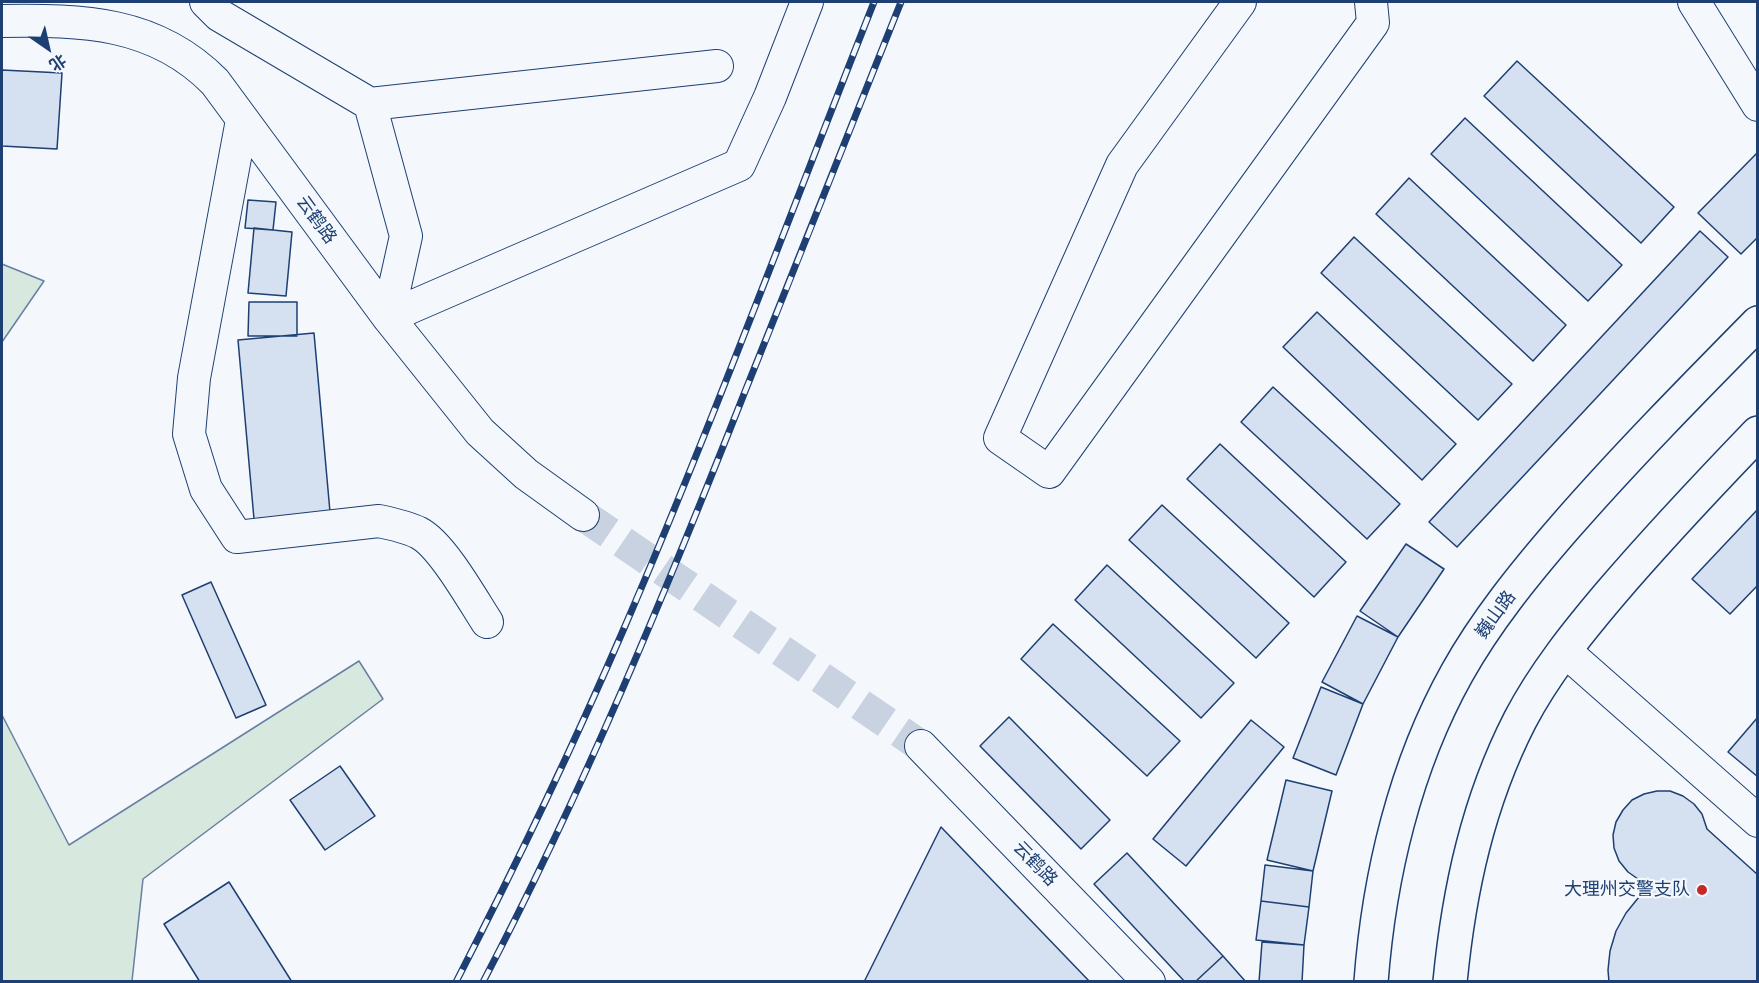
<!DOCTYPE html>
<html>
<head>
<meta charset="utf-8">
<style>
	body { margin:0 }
	#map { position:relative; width:1759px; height:983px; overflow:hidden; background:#f4f7fb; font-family:Lora,"Noto Sans SC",serif }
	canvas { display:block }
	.frame { position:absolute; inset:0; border:3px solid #1d3f73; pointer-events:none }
	.north { position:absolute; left:18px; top:18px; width:60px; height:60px; -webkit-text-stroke:4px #f4f7fb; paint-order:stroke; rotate:146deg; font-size:16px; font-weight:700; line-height:24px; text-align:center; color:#1d3f73 }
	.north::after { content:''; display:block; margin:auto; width:21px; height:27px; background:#1d3f73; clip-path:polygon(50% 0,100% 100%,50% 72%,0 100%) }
</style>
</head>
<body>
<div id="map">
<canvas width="1759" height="983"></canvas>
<div class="frame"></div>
<div class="north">北</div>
</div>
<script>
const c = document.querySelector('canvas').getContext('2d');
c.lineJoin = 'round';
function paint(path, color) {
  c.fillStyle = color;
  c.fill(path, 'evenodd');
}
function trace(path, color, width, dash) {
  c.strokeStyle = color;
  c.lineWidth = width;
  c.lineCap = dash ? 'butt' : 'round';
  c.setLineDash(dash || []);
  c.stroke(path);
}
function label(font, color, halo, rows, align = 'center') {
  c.font = font + ' Lora,"Noto Sans SC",serif';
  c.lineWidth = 4.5;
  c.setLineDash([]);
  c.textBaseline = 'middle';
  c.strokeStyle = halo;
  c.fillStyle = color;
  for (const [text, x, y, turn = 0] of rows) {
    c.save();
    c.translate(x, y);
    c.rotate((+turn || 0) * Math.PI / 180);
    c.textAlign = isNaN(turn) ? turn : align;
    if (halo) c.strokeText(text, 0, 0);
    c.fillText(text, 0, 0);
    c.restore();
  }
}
const green = new Path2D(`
	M2,264l42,17 -42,61z
	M359,661l24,38 -240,180 -11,102h-130v-266l67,130z`);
const building = new Path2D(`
	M1517,61l157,146 -33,36 -157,-147z
	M2,70l60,3 -5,76 -55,-3z
	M1465,118l157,147 -34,36 -157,-147z
	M1758,152v85l-17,17 -43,-41z
	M1409,178l157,147 -33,36 -157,-147z
	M248,200l28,2 -3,28 -28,-2z
	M254,228l38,4 -6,64 -38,-3z
	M1700,231l28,26 -271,290 -28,-25z
	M1354,237l158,147 -34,36 -157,-147z
	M249,302h48v34h-49z
	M1317,312l139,132 -34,36 -139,-133z
	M314,333l16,179 -76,7 -16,-179z
	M1273,387l127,117 -33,35 -126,-117z
	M1220,444l126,118 -32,35 -127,-118z
	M1162,505l127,118 -33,35 -127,-118z
	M1758,509v76l-28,29 -38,-35z
	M1406,544l38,25 -46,68 -38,-26z
	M1107,565l127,118 -33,35 -126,-118z
	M211,582l55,123 -30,13 -54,-123z
	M1357,616l41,21 -35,67 -41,-22z
	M1053,624l127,117 -33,35 -126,-117z
	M1321,687l42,17 -27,71 -43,-17z
	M1009,717l101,103 -29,29 -101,-103z
	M1758,717v60l-30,-25z
	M1251,720l33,27 -98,119 -33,-27z
	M340,766l35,50 -50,34 -35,-50z
	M1286,780l46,11 -19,80 -46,-11z
	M1657,791h13l13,5 11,8 8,10 5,15 51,46v107h-149l-1,-12 2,-19 6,-20 10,-18 13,-16 16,-13 -17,-5 -10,-7 -9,-11 -5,-13 -1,-13 3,-13 7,-12 9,-10 12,-6z
	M941,827l149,155h-226z
	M1127,853l96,103 -28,26h-10l-91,-98z
	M1265,865l48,6 -4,36 -48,-6z
	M229,882l63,100h-92l-36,-58z
	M1261,901l48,6 -5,38 -48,-5z
	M1262,942l42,3 -2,37h-43z
	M1223,956l23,26h-51z`);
const minorTunnel = new Path2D(`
	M583,515l338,231`);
const minor = new Path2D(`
	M206,2l13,13 151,89 347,-38
	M1240,2l-118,163 -122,273 49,34 324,-449 -2,-21
	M1694,2l64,103
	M2,21c80,-1 153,0 213,61l173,235 92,115 46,42 57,41
	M370,104l36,132 -18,81
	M242,120l-48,258 -5,56 17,55 31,48 142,-16c14,3 28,6 40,12 23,12 53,66 68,89
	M388,317l351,-152 31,-68 37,-95
	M1565,651l193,170
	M921,746l228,236`);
const highway = new Path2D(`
	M1371,982c8,-106 34,-216 86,-309 29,-52 68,-100 107,-145 62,-71 128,-138 194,-205
	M1450,982c9,-92 28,-180 70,-262 24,-46 57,-87 90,-126 47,-55 97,-108 148,-161`);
const rail = new Path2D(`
	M456,982c59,-115 115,-231 166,-349 90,-208 169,-421 252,-631
	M483,982c100,-191 182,-388 261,-588 53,-131 105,-262 157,-392`);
const markers = [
	[1702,890,6,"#c62828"]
];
const streetNames = [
	["云鹤路",316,220,54],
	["巍山路",1496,615,-54],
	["云鹤路",1035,864,46]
];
const poiNames = [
	["大理州交警支队",1690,890]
];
paint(green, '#d7e8df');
trace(green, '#687fa3', 1.5);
paint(building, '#d5e0f0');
trace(building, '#1d3f73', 1.5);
trace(minorTunnel, '#c9d2e0', 32, [32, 16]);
trace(minor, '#1d3f73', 34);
trace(highway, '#1d3f73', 36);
trace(minor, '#f4f7fb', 32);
trace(highway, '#f4f7fb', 33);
trace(rail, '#1d3f73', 7);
trace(rail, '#f4f7fb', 4.5, [14]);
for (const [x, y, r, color] of markers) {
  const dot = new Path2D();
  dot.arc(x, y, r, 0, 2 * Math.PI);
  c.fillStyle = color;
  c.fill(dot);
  trace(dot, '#f4f7fb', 2);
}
label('18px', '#1d3f73', '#f4f7fb', streetNames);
label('18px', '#1d3f73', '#f4f7fb', poiNames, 'right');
</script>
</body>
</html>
